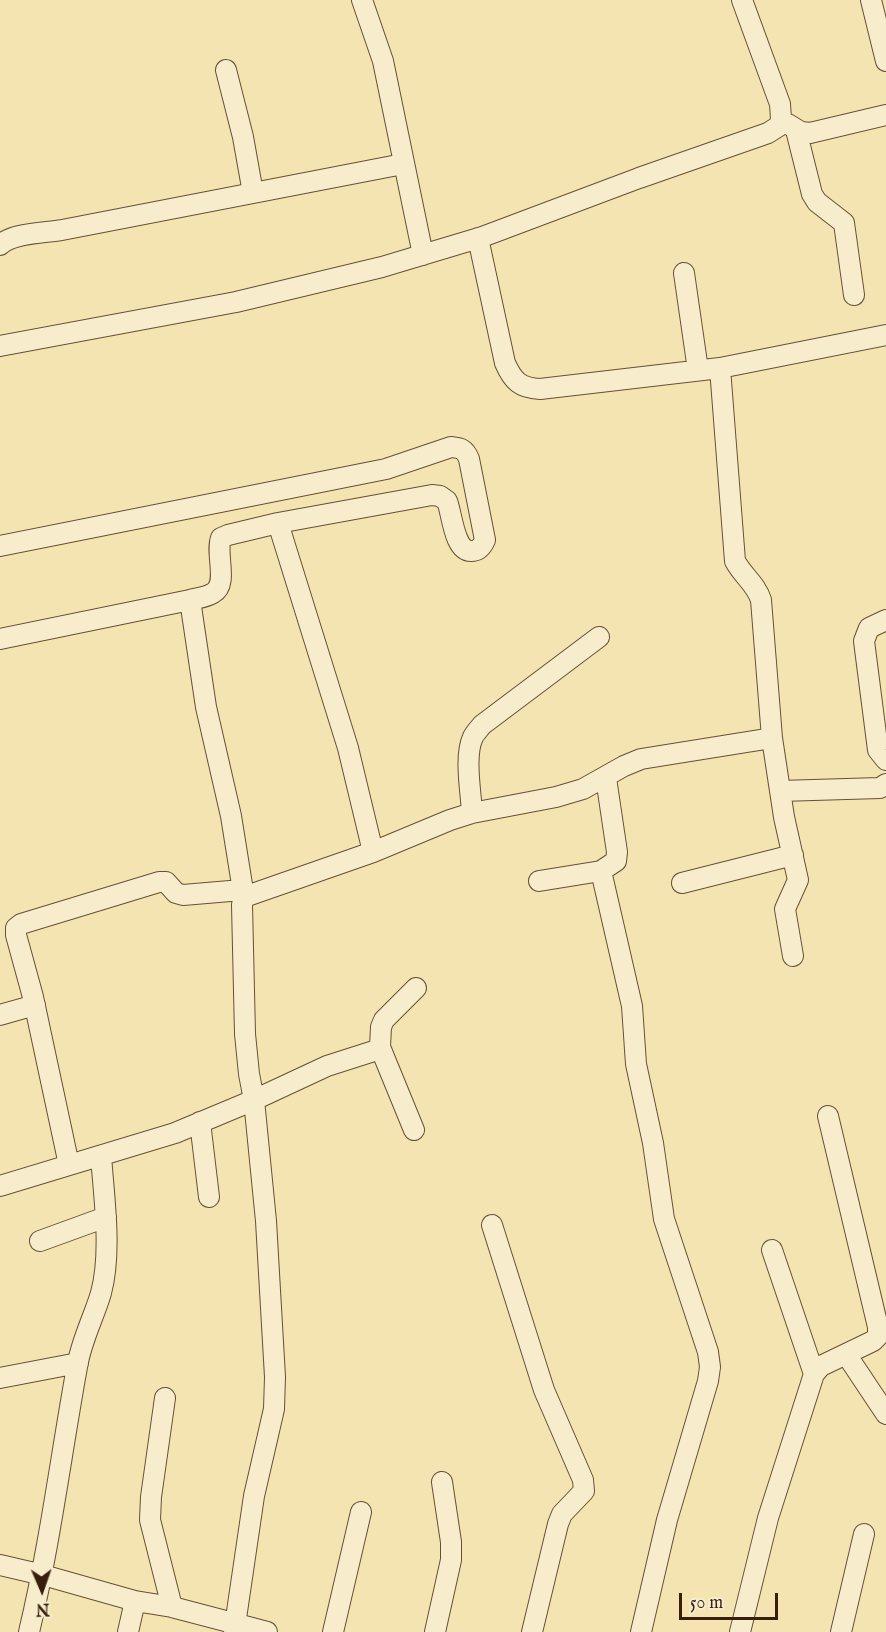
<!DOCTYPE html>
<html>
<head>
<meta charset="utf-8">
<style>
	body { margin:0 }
	#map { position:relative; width:886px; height:1632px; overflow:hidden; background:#f3e4b2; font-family:"IM FELL English",serif }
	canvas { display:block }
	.north { position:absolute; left:12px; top:1560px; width:60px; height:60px; -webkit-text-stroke:4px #f7edcd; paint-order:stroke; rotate:178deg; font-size:16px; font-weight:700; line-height:24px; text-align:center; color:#371f0d }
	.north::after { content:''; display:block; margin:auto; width:21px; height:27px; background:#371f0d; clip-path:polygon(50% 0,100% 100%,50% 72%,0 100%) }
	.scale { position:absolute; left:679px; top:1593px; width:99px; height:27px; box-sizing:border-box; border:3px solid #371f0d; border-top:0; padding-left:8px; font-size:18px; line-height:21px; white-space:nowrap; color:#371f0d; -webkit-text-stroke:4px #f7edcd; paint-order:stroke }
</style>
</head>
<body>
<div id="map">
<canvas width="886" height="1632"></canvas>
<div class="north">N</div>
<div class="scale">50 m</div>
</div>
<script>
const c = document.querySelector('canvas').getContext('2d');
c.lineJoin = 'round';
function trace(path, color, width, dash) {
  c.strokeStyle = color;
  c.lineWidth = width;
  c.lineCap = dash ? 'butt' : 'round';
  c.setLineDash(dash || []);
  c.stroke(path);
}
const minor = new Path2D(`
	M362,0l21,61 40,194
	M871,0l15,61
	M226,70l17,67 10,56
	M788,124l13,8 9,1 76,-18
	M796,130l16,64 5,8 27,21 10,72
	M478,238l27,125c8,18 15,25 35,26l180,-21
	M0,245c12,-12 45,-12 62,-15l341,-66
	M684,273l14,97
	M0,346l236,-44 146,-35 100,-30 157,-59 129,-45 11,-7 2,-7 -1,-15 -38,-104
	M278,523l70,225 25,104
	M0,546l386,-77 65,-22c10,1 14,2 18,12l16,81c-3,7 -7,11 -14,11 -17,0 -19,-38 -24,-50l-7,-5 -8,-1 -154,28 -50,12 -7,3c-6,16 8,46 -8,55 -6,4 -15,5 -23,7l-190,39
	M190,600l16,107 25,109 13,81
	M886,620l-17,8 -5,13 14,109 8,10
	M772,738l12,79 14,63 -13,29 8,47
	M780,791l100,-3 6,-4
	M472,813c-1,-21 -8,-57 1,-76 2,-4 6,-8 9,-12l117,-88
	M601,871l31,135 4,58 17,79 11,76 44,133 2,15 -2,14 -41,139 -26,112
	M539,881l62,-10 15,-10 1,-9 -11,-74
	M682,883l111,-28
	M0,1015l35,-10
	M380,1047l34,83
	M200,1122l9,75
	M69,1165l-36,-168 -17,-62v-7l5,-4 138,-42h7l10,11 7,2 59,-5
	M0,1186l175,-53 79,-33 73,-34 50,-16 3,-3 1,-20 3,-7 32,-32
	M492,1225l52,165 39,90 1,11 -22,23 -4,10 -26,108
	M40,1241l66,-24
	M772,1250l42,124
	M846,1354l40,60
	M0,1378l78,-15
	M165,1398l-14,99 -1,23 22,87
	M0,1565l43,10 92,26 37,6 95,25
	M29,1632c21,-88 32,-177 48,-265 4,-26 17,-50 24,-74 11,-41 3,-95 0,-137
	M128,1632l7,-31
	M234,1632l20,-136 20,-87 1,-32 -9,-156 -12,-121 -5,-26 -4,-40 -3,-129 2,-8 129,-45 77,-32 22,-7 84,-16 27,-8 41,-23 17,-7 131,-21 -11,-138c-5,-16 -18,-24 -26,-39l-15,-193 166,-33
	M333,1632l28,-120
	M435,1632l16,-72v-18l-9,-60
	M740,1632l28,-114 46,-144 7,-8 52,-25 5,-5v-9l-50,-211
	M841,1632l23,-98`);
trace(minor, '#665036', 22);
trace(minor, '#f7edcd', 20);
</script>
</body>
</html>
